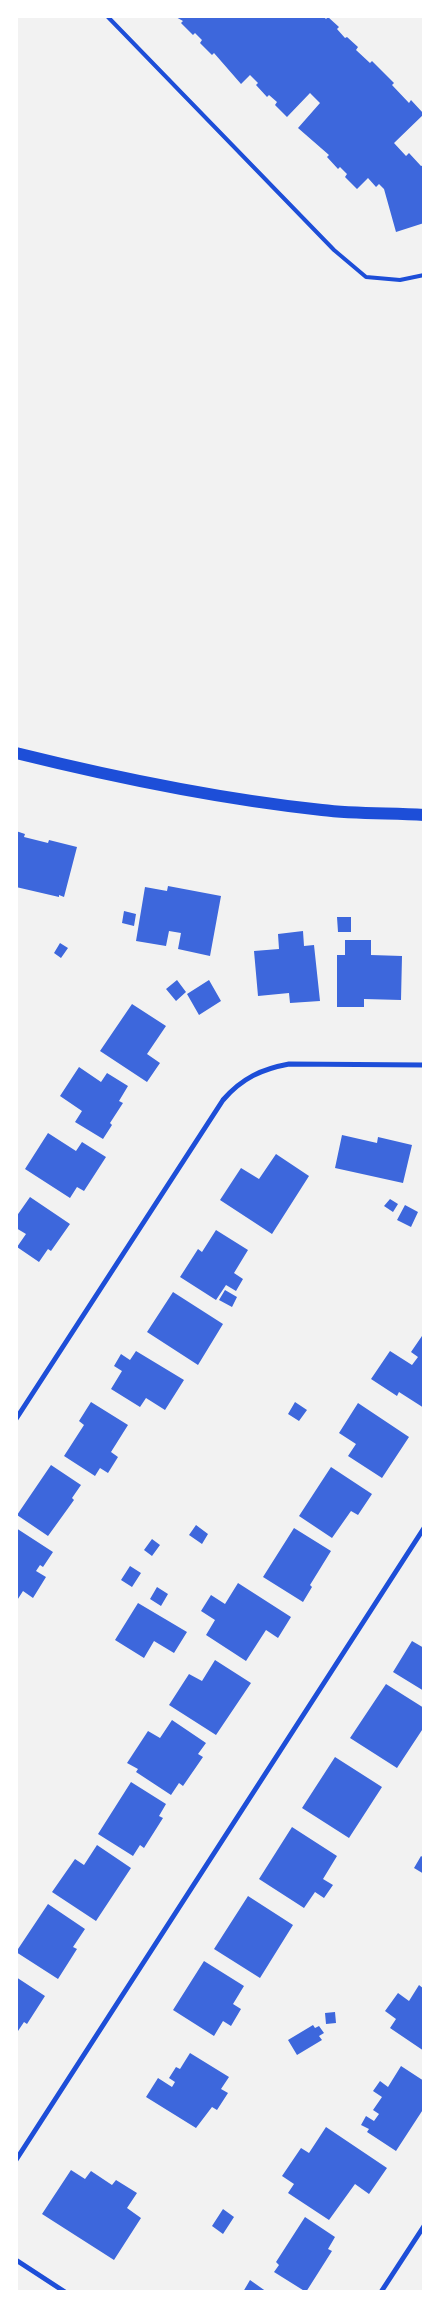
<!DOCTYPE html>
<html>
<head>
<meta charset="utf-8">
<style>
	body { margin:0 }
	#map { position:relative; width:440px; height:2308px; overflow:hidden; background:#f2f2f2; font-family:"Libre Baskerville",serif }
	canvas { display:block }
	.frame { position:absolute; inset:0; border:18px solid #fff; pointer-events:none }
</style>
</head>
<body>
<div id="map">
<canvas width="440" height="2308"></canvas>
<div class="frame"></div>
</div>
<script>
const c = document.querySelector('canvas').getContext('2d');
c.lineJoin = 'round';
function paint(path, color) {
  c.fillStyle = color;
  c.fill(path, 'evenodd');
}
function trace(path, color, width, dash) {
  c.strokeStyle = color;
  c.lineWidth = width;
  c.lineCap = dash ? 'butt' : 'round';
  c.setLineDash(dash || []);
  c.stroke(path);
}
const building = new Path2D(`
	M174,16h149l3,3 2,-2 11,10 -2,2 8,9 2,-1 11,10 -2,3 14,13 2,-2 22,22 -2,2 17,18 2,-3 12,13 1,1 -30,29 12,13 3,-3 12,13 3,-1v58l-28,9 -12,-43 -5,-5 -3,3 -8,-9 -11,11 -12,-12 2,-3 -7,-7 -2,2 -11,-12 2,-2 -31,-27 22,-25 -10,-10 -23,24 -12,-12 2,-3 -8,-7 -2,2 -11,-12 2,-2 -8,-8 -9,9 -27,-31 -2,2 -12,-12 2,-3 -7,-7 -2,2 -12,-12 2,-2z
	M16,831l9,3 -1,3 24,6 1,-3 28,7 -13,50 -5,-2v2l-43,-10z
	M168,886l53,10 -11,60 -32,-7 3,-16 -12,-2 -3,15 -30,-5 9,-54 22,4z
	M124,911l12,3 -2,12 -12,-3z
	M337,917h14v15h-13z
	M303,931l1,15 10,-1 6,56 -30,2 -1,-10 -31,3 -4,-45 25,-2 -1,-15z
	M345,940h26v15l31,1 -1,44 -37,-1v8h-27v-52h8z
	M60,943l8,5 -7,10 -7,-5z
	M177,980l9,12 -10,9 -10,-12z
	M209,980l12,21 -22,14 -12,-21z
	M132,1004l34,22 -19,28 13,9 -13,19 -47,-31z
	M79,1067l22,15 6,-9 21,13 -9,15 4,2 -13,20 2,2 -9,14 -28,-17 7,-11 -22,-15z
	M48,1133l28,18 6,-9 24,15 -22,34 -7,-4 -7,11 -45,-29z
	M342,1135l35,8 1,-6 34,8 -9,38 -68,-15z
	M276,1154l33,22 -37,58 -52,-34 21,-32 18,11z
	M30,1197l40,27 -19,27 -3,-2 -9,13 -22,-15 9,-13 -10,-6v-11z
	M390,1199l8,5 -5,8 -9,-6z
	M405,1205l13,7 -7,15 -14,-7z
	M216,1230l32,20 -14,23 9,6 -7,12 -10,-6 -10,15 -36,-23 18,-28 4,3z
	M225,1290l12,7 -5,10 -13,-7z
	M173,1292l50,32 -25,41 -51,-33z
	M424,1333v75l-25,-16 -2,4 -26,-17 19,-28 22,14 6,-8 -7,-5z
	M136,1351l48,29 -19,30 -19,-12 -6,9 -29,-18 11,-18 -8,-5 7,-12 9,6z
	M91,1402l37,23 -17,27 7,5 -10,16 -8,-5 -5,8 -31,-20 20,-31 -5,-4z
	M295,1402l12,8 -8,11 -11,-7z
	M358,1403l51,34 -27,41 -34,-22 8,-12 -17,-11z
	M51,1465l30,20 -9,13 2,2 -26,36 -31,-21z
	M331,1467l41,27 -14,21 -7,-4 -19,27 -33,-22z
	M196,1525l12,9 -6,10 -13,-9z
	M16,1528l37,24 -10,15 -3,-2 -4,6 10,6 -13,21 -10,-7 -7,11z
	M294,1528l37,23 -21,34 2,2 -9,15 -40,-25z
	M152,1539l8,6 -8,11 -8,-6z
	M130,1566l11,7 -9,14 -11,-7z
	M238,1583l53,34 -13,21 -12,-8 -20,31 -40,-26 9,-15 -14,-9 10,-16 14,9z
	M157,1587l11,7 -7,12 -11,-7z
	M138,1603l49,29 -13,21 -20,-12 -10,17 -29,-18z
	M412,1641l12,7v43l-31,-19z
	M215,1660l36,23 -35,52 -47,-30 20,-31 13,7z
	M386,1684l38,24v19l-27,41 -47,-30z
	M172,1720l34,23 -8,11 5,3 -20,29 -4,-3 -8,12 -35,-23 2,-3 -11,-6 21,-32 12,7z
	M335,1757l47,30 -33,51 -47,-30z
	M131,1782l35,22 -7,12 4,2 -19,30 -4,-3 -7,11 -35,-22z
	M292,1827l45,29 -14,23 10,6 -9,13 -9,-6 -11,16 -45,-29z
	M97,1845l34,23 -35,53 -44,-29 23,-33 9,6z
	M421,1856l3,2v16l-10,-6z
	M248,1896l45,29 -33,53 -46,-29z
	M48,1904l37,25 -12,18 4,2 -19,30 -42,-27z
	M204,1961l40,25 -11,18 8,5 -10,17 -8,-5 -9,15 -41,-26z
	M16,1977l29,19 -18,28 -3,-2 -8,12z
	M419,1985l5,4v62l-34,-23 6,-9 -11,-8 13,-18 11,8z
	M335,2012l1,11 -10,1 -1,-11z
	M313,2025l2,3 4,-2 5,7 -5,3 3,4 -25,15 -9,-15z
	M190,2053l39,24 -8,12 7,4 -11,17 -5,-3 -16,21 -50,-31 12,-19 14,9 3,-5 -6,-4 7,-11 4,2z
	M401,2066l23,15v27l-28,43 -29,-19 2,-3 -8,-4 5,-9 8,5 5,-7 -6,-4 9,-13 -9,-6 7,-10 8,6z
	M326,2127l61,41 -18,26 -14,-10 -26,36 -41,-27 6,-9 -12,-8 19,-28 8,5z
	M71,2170l14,9 6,-8 21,14 4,-5 21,13 -10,15 14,10 -27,42 -72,-46z
	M223,2209l11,8 -11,17 -11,-8z
	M305,2217l30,20 -7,12 4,2 -26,41 -32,-20 5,-7 -3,-3z
	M250,2280l17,12h-24z`);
const service = new Path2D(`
	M107,16l227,234 32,27 34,3 24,-5`);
const minor = new Path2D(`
	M16,1419l207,-319c19,-22 39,-31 66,-36l135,1
	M16,2160l408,-632
	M16,2260l49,32
	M381,2292l43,-66`);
const primary = new Path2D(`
	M16,753c101,25 202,46 306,57 33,4 68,3 102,5`);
paint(building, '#3d67dc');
trace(service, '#1d4ed8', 4);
trace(minor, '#1d4ed8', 5);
trace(primary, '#1d4ed8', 12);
</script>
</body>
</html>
